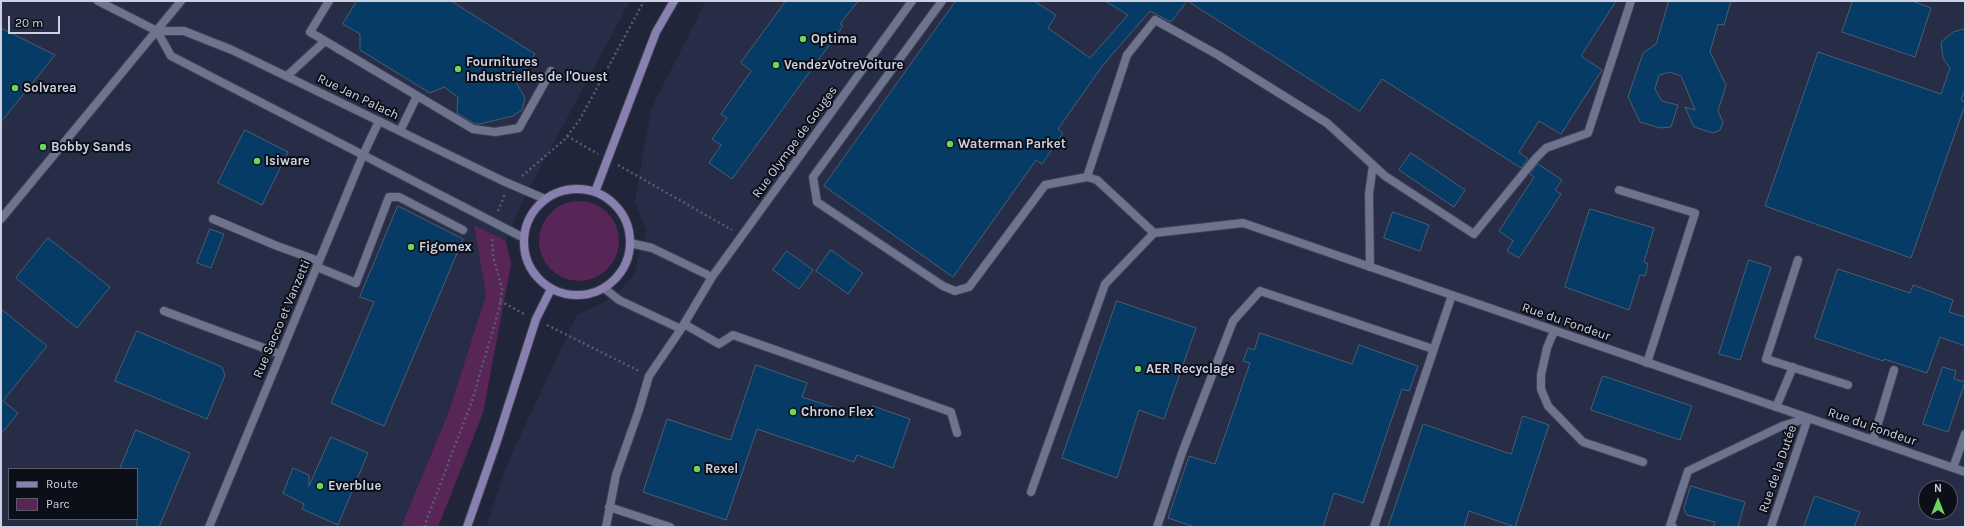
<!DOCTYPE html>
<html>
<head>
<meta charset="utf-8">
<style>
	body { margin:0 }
	#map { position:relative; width:1966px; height:528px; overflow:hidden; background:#21253a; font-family:Karla,sans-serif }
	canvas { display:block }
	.frame { position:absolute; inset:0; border:2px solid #ced1e0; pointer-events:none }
	.legend { position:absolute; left:8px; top:468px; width:130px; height:52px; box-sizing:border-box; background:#0d0f18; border:1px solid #5a5d68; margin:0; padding:5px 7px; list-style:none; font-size:12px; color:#ced1e0 }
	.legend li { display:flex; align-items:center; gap:8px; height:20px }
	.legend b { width:20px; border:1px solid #5a5d68 }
	.north { position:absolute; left:1918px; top:480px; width:40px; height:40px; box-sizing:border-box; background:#0d0f18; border:1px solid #5a5d68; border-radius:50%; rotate:0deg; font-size:11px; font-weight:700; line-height:16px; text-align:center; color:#ced1e0 }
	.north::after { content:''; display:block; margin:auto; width:14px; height:18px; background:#6dd361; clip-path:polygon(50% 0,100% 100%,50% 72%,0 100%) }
	.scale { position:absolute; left:8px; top:16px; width:52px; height:18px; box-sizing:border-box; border:2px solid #ced1e0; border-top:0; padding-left:5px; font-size:12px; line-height:14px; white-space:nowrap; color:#ced1e0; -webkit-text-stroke:3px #0d0f18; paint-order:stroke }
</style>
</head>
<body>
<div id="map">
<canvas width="1966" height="528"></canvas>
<div class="frame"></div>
<ul class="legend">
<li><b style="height:5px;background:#8881af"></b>Route</li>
<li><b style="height:11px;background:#572656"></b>Parc</li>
</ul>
<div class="north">N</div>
<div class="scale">20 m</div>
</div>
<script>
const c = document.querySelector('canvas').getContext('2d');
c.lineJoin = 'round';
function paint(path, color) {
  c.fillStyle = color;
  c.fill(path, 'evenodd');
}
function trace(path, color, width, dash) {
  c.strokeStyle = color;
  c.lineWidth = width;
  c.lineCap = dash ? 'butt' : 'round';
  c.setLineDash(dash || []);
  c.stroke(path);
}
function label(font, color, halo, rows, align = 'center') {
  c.font = font + ' Karla,sans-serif';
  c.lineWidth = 4;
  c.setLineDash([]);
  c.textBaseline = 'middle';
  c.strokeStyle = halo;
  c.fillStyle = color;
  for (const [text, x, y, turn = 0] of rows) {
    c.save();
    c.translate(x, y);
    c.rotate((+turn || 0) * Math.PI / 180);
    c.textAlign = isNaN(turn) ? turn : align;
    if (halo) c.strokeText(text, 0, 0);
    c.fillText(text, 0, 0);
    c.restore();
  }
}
const built = new Path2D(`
	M1,1h629l-108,201 -16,39 -32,-16 12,70 -37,116 -48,116h-400zM9,469h128v50h-128z
	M706,1h1259v526h-1479l21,-63 70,-149 25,-12 18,-12 14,-17 12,-43 -11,-30 16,-92zM1926,488h24v24h-24z`);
const green = new Path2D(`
	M539 241a40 40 0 1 1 80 0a40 40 0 1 1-80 0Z
	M474,225l32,16 5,23 -28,149 -45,114h-37l48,-116 37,-116z`);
const building = new Path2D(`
	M357,1h94l84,53 -19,28 9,16 -3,12 -9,6 -33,8h-5l-18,-11 1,-16 -14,-10 -14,6 -70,-43v-16l-17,-10z
	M786,1h72l-18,23 3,2 -111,153 -23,-16 12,-18 -9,-6 15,-21 -6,-4 30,-43 -10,-8z
	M956,1h78l22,14 -8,13 42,30 38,-43 -23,-14h82l-16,21 -21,-11 -47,54 -45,64 5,4 -21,31 -6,-4 -83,117 -129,-91z
	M1188,1h428l-35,55 21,14 -41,64 -22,-13 -20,31 9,7 -7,9 -139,-89 -22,32z
	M1669,1h62l-7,24 -6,-1 -8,28 16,33 -8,26 5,11 -3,8 -7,3 -19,-6 -9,-20 10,3 -14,-34 -11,-4 -11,3 -4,14 7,12 16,4 -7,22 -11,1 -20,-6 -12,-25 15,-44 13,-9z
	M1853,1h59l19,7 -16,49 -73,-25z
	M1,28l54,27 -54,67z
	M1965,29v60l-4,11 4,2v3l-54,153 -146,-52 53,-154 123,42 9,-26 -7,-10 -2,-16 12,-10z
	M245,130l43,22 -26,53 -44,-22z
	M1411,153l54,37 -11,17 -55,-37z
	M1538,164l24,16 -7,10 6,4 -42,64 -12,-7 6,-10 -14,-10 35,-54 -4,-3z
	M398,206l65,33 -79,187 -53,-23 43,-101 -14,-5z
	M1590,209l64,19 -10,34 4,2 -3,12 -5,-1 -11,35 -64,-23z
	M1393,212l36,13 -9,26 -36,-13z
	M210,229l14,5 -13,34 -14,-5z
	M48,238l62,49 -33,41 -61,-50z
	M831,250l32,23 -15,21 -32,-23z
	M787,251l26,19 -14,19 -26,-19z
	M1749,260l22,7 -31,93 -21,-6z
	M1838,269l72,24 3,-8 40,15 -4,12 16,5v29l-25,-9 -13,36 -43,-14 -1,2 -68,-23z
	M1117,301l79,27 -32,91 -25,-9 -22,68 -55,-20z
	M1,309l46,37 -44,55 15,12 -17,21z
	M137,331l85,36 3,8 -18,44 -92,-38z
	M1260,333l92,31 7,-19 59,21 -9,25 -7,-2 -39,114 -29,-10 -11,34h-128l-27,-9 21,-62 26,8 35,-101 -7,-2 5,-13 6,2z
	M756,365l51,18 -5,14 67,22 4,-13 37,13 -17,49 -36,-13 -3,7 -97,-33 -31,91 -83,-28 24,-73 63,21z
	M1943,367l13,4 -2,8 11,3 -17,50 -25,-8z
	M1603,376l89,30 -12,34 -89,-30z
	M1523,416l26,9 -34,102 -46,-16 -5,16h-76l35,-103 88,30z
	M136,430l54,23 -31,74h-22v-58h-17z
	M331,437l37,16 -30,72 -36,-16 2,-5 -21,-11 10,-25 16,7v11z
	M1691,486l54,16 -7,25h-25l2,-5 -28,-7 -3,-6z
	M1815,496l45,16 -6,15h-50z`);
const path = new Path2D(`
	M567,136l31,18
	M618,165l114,65
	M522,176l42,-36 15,-19 65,-120
	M498,211l7,-17
	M500,301l24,13
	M547,325l92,46
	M424,527l48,-126 27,-92 3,-20 -9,-33 -1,-20`);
const service = new Path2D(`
	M329,1l-19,31 163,97 22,3 24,-4 32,-57
	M942,1l-129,176 4,25 126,84 12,5 14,-4 76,-102 42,-8 10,3 57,53 -49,51 -74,208
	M287,76l38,-35
	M400,131l17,-35
	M1087,177l40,-122 28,-35 63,35 109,68 58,53 89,58 62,-76 10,-10 42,-15 43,-132
	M1619,190l76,23 -48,150
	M213,219l64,27 42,15
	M1798,260l-32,99 82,26
	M317,267l39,16 33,-86h10l64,33
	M1370,267l-1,-73 4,-29
	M164,311l116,43
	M684,324l35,20 14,-9 218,77 6,21
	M1554,331l-7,17 -6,27v14l7,17 35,36 60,20
	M1776,407l17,-40
	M1873,440l21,-70
	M1953,468l12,-34
	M609,507l61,20
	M606,527l10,-52 23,-65
	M1157,527l25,-74 51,-132 27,-30 173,58
	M1374,527l78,-232
	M1673,527l-3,-1 18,-55 94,-45 26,-8`);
const minor = new Path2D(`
	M1,219l180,-218
	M1154,233l89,-10 722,249
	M630,243l22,5 60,29
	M604,288l15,12 62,29
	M639,410l10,-34 32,-47 31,-52 200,-276
	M209,527l154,-372 16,-34
	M1771,527l37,-109`);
const tertiary = new Path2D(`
	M98,1l59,30h27l48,19 271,131 42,18
	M157,31l14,25 353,182`);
const secondary = new Path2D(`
	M524 242a53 53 0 1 1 106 0a53 53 0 1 1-106 0Z
	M595,192l61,-160 18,-31
	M467,527l30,-86 39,-122 15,-30`);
const markers = [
	[803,39,4,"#6dd361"],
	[776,65,4,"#6dd361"],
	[458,69,4,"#6dd361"],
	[15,88,4,"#6dd361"],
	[950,144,4,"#6dd361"],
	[43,147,4,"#6dd361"],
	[257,161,4,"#6dd361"],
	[411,247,4,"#6dd361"],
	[1138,369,4,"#6dd361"],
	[793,412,4,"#6dd361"],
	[697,469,4,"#6dd361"],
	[320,486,4,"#6dd361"]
];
const poiNames = [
	["Optima",811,39],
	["Fournitures",466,62],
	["Industrielles de l'Ouest",466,77],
	["VendezVotreVoiture",784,65],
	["Solvarea",23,88],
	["Waterman Parket",958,144],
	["Bobby Sands",51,147],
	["Isiware",265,161],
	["Figomex",419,247],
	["AER Recyclage",1146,369],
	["Chrono Flex",801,412],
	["Rexel",705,469],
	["Everblue",328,486]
];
const streetNames = [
	["Rue Jan Palach",358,97,26],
	["Rue Olympe de Gouges",795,142,-54],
	["Rue Sacco et Vanzetti",282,319,-67],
	["Rue du Fondeur",1566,322,19],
	["Rue du Fondeur",1872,427,19],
	["Rue de la Dutée",1778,469,-71]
];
paint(built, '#272c47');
paint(green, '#572656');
paint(building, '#053b65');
trace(building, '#4a5e72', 1);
trace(service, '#3e4053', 10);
trace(minor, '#3e4053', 10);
trace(tertiary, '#3e4053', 10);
trace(secondary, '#3e4053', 10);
trace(path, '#595c6f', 2.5, [2, 3]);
trace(service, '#6e748e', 8);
trace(minor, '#6e748e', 8);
trace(tertiary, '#6e748e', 8);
trace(secondary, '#8881af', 8);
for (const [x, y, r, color] of markers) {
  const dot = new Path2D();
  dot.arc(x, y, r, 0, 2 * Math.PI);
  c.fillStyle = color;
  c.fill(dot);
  trace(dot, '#0d0f18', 1.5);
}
label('bold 13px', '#ced1e0', '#0d0f18', poiNames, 'left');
label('13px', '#ced1e0', '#0d0f18', streetNames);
</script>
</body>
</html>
